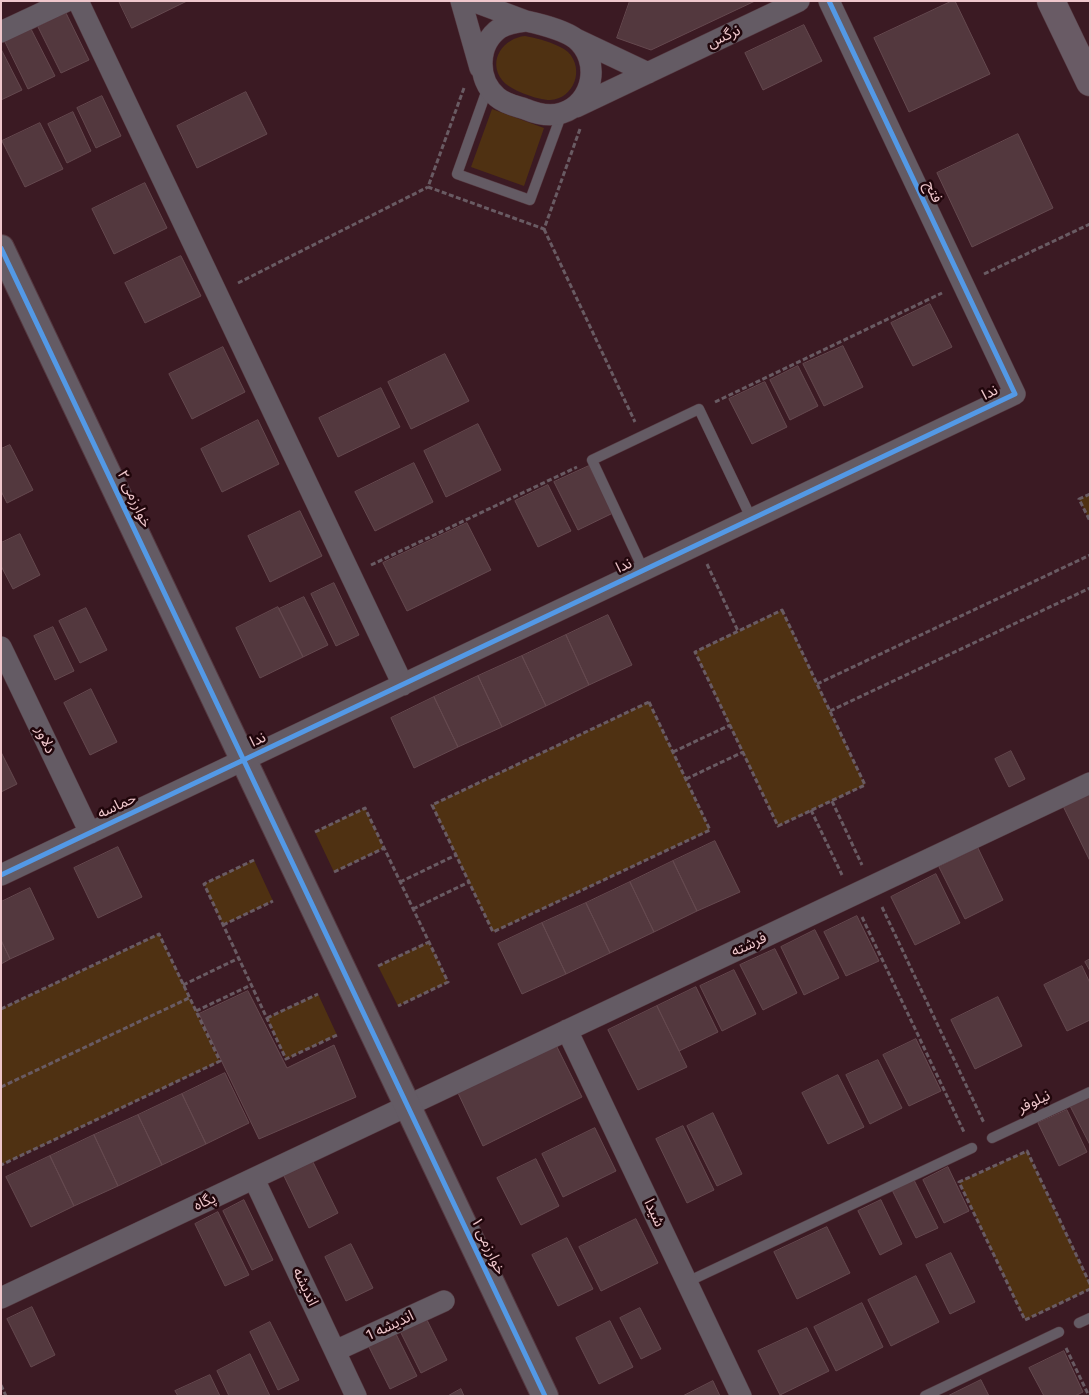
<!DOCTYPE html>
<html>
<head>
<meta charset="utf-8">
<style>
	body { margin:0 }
	#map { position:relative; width:1091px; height:1397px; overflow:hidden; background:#3b1a23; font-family:"Fira Sans",sans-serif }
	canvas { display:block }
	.frame { position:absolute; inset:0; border:2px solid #efc7cc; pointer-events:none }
</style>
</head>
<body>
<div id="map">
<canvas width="1091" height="1397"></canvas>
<div class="frame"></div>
</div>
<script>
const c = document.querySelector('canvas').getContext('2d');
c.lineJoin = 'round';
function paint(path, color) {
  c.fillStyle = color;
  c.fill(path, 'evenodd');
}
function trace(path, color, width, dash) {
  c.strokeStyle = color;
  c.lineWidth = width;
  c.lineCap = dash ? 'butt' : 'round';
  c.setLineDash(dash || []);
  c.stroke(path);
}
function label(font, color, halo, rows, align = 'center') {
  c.font = font + ' "Fira Sans","Noto Sans Arabic",sans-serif';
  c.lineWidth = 5;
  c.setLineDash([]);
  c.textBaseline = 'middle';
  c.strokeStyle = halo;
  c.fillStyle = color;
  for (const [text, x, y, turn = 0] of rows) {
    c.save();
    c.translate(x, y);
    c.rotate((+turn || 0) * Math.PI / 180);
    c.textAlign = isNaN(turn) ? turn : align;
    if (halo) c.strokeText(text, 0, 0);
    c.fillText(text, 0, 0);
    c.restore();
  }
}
const green = new Path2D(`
	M525,36c12,2 34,8 43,16 17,17 6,47 -18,48 -12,0 -41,-10 -48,-20 -15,-20 2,-42 23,-44z
	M492,109l52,19 -20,58 -53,-19z
	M1090,494v27l-11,-22z
	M782,610l83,175 -87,41 -83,-174z
	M649,702l61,128 -217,102 -61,-127z
	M365,808l19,40 -50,24 -19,-40z
	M254,860l19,41 -50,24 -19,-41z
	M159,934l61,127 -219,104v-156z
	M429,942l19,40 -50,24 -20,-40z
	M318,994l19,41 -51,24 -19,-41z
	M1027,1151l63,133v5l-65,31 -66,-138z`);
const building = new Path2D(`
	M119,1h68l-55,27z
	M630,1h125l-104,49 -34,-12z
	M952,1h3l35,73 -81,38 -35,-74z
	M66,13l23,47 -28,13 -23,-46z
	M804,25l18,36 -59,29 -18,-37z
	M31,29l24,47 -27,13 -23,-47z
	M1,49l21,41 -21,10z
	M246,92l21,42 -70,34 -20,-42z
	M102,96l19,40 -25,12 -19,-40z
	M73,112l18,39 -24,12 -19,-39z
	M40,123l23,46 -38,18 -23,-46z
	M1018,134l35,74 -81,39 -35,-74z
	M145,183l22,45 -53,26 -22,-45z
	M181,256l20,40 -56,27 -20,-40z
	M930,304l22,43 -39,19 -22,-43z
	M843,346l20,41 -39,19 -21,-42z
	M223,347l22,45 -53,27 -23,-45z
	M445,354l24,47 -58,28 -23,-47z
	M798,366l20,40 -28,14 -20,-40z
	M765,382l22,45 -35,17 -23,-45z
	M381,388l19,39 -62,30 -19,-39z
	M258,420l21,44 -57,28 -21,-43z
	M478,424l23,46 -55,27 -22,-46z
	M10,445l23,45 -26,13 -6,-12v-42z
	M414,463l19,39 -58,29 -20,-39z
	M589,466l24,47 -35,17 -24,-48z
	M548,485l23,46 -33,16 -23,-46z
	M300,511l22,45 -52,26 -22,-46z
	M467,523l24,47 -84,41 -24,-48z
	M20,534l20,41 -27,14 -12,-23v-23z
	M334,583l25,52 -23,11 -25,-52z
	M304,597l24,48 -25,12 -24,-48z
	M278,607l25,50 -43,21 -24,-50z
	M86,608l21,42 -27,13 -21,-42z
	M608,615l24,50 -43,20 -23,-50z
	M53,627l21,44 -19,9 -21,-44z
	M566,635l23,50 -43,21 -24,-50z
	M522,656l24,50 -44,21 -24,-51z
	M478,676l24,51 -44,20 -24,-50z
	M91,689l26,53 -27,13 -26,-52z
	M434,697l24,50 -44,21 -23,-50z
	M1011,751l14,28 -16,8 -14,-28z
	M1,752l16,32 -16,8z
	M1090,793v68l-27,-55z
	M715,841l25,51 -43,19 -24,-50z
	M118,847l24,50 -44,21 -24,-50z
	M978,848l25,52 -38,19 -26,-52z
	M673,861l24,50 -43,21 -24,-50z
	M936,874l24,49 -45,22 -24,-48z
	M630,882l24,50 -44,21 -24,-50z
	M30,888l24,51 -44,20 -9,-19v-38z
	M586,903l24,50 -44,21 -24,-51z
	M857,916l22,45 -33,15 -22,-44z
	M542,923l24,51 -44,20 -24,-50z
	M815,930l24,48 -35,17 -23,-48z
	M1,940l9,19 -9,5z
	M775,949l22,44 -34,17 -23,-45z
	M1090,959v12l-5,-9z
	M1082,966l8,17v37l-23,11 -23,-46z
	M734,970l22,44 -34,17 -22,-45z
	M696,987l22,45 -39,19 -22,-45z
	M248,991l39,77 47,-23 22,52 -97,42 -60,-125z
	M998,997l24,49 -47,23 -24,-49z
	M657,1006l30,61 -49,23 -30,-60z
	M916,1039l25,52 -32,15 -26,-51z
	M556,1045l26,52 -99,49 -25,-53z
	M878,1060l24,48 -32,16 -24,-49z
	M225,1073l24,50 -43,21 -24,-50z
	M838,1075l26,52 -36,17 -26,-51z
	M182,1094l24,50 -44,21 -24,-50z
	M1090,1097v48l-20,-39z
	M1067,1110l20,42 -28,14 -21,-43z
	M713,1113l29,61 -25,12 -30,-60z
	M138,1115l24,50 -44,21 -24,-51z
	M683,1126l31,64 -27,13 -31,-64z
	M595,1128l21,43 -53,26 -21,-43z
	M94,1135l24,51 -44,20 -24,-50z
	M50,1156l24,50 -43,21 -25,-50z
	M536,1159l23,47 -38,19 -24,-47z
	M313,1162l25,51 -29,15 -25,-52z
	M948,1167l21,44 -25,12 -21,-43z
	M914,1180l24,48 -22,10 -24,-48z
	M244,1200l29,60 -21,10 -29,-59z
	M881,1200l21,44 -22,11 -22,-44z
	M218,1212l31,63 -24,11 -30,-62z
	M636,1219l22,44 -57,28 -22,-44z
	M827,1227l23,46 -53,26 -23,-47z
	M567,1238l26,51 -35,17 -26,-51z
	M351,1244l22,44 -27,13 -21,-44z
	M951,1253l24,49 -25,12 -24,-49z
	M916,1276l23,46 -48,24 -23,-46z
	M862,1303l21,44 -47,24 -22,-44z
	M32,1307l23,48 -24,12 -24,-48z
	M640,1308l21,41 -20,10 -21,-41z
	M426,1318l21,42 -26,13 -21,-42z
	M610,1321l23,46 -34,17 -23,-46z
	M270,1322l29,58 -21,10 -28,-58z
	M807,1328l22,43 -49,24 -22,-44z
	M396,1334l21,42 -27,13 -21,-42z
	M1064,1351l19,41 -8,4h-31l-15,-28z
	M250,1354l20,42h-41l-12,-25z
	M210,1375l10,21h-42l-3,-5z
	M981,1380l8,16h-41z
	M713,1381l7,15h-37z
	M461,1389l3,7h-16z`);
const path = new Path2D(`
	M464,88l-36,99 116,42 36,-100
	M544,229l91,193
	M984,274l106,-50
	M238,283l190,-96
	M715,402l227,-109
	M1090,494l-11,5 11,22
	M707,564l31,67
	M371,565l206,-98
	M782,610l83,175 -87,41 -83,-174z
	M817,684l273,-129
	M649,702l61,128 -217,102 -61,-127z
	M830,711l260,-123
	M673,752l57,-27
	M686,779l57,-27
	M832,801l30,64
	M811,810l31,65
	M315,832l50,-24 83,174 -50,24
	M254,860l-50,24 82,175 51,-24
	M334,872l50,-24
	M400,882l56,-27
	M882,907l102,216
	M413,909l56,-27
	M862,917l102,215
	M223,925l50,-24
	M378,966l51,-24
	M183,985l56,-27
	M1,1009l158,-75 61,127 -219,104
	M196,1011l55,-26
	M267,1018l51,-24
	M1,1087l188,-89
	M1090,1284l-63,-133 -68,31 66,138 65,-31
	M1066,1348l23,48
	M1,1385l5,11`);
const service = new Path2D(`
	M488,87l-31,87 73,26 32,-87
	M644,571l-52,-111 107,-51 53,111
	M992,1138l98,-46
	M687,1282l285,-134
	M1079,1323l11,-5
	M925,1396l134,-64`);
const minor = new Path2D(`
	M78,1l325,684
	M461,1l19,67
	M472,1l54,20
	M526,21c14,3 38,9 50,18 25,21 18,64 -14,74 -12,4 -25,1 -37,-4 -9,-3 -20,-5 -28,-12 -21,-18 -20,-53 3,-69 8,-5 17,-6 26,-7z
	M1,32l66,-31
	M576,39l72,34
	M576,107l223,-106
	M1,647l89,186
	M1,875l1014,-481 -186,-393
	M567,1030l174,366
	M254,1179l102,217
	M1,1298l1089,-515
	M335,1351l109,-50`);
const tertiary = new Path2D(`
	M1,248l544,1148`);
const secondary = new Path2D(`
	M1051,1l39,81`);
const cycleway = new Path2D(`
	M1,248l544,1148
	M1,875l1014,-481 -186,-393`);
const streetNames = [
	["نرگس",724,37,-25],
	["فتح",933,192,65],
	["ندا",990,393,-26],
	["خوارزمی ۲",134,499,65],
	["ندا",624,566,-25],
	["دلاور",45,740,65],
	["ندا",258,740,-25],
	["حماسه",117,806,-25],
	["فرشته",749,945,-25],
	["نیلوفر",1034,1102,-25],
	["پگاه",205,1202,-25],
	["شیدا",654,1213,65],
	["خوارزمی ۱",488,1246,65],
	["اندیشه",305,1287,65],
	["اندیشه 1",390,1326,-25]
];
paint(green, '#4f3112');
paint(building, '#53383e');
trace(building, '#65494f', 1);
trace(service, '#553840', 11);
trace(minor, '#553840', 22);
trace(tertiary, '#553840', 28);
trace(secondary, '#553840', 29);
trace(path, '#695b63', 3, [5, 2.5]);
trace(service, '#645b64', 10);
trace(minor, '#645b64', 21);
trace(tertiary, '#645b64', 26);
trace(secondary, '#695b65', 28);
trace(cycleway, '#5399e6', 5);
label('15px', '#efc7cc', '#20060b', streetNames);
</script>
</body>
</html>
